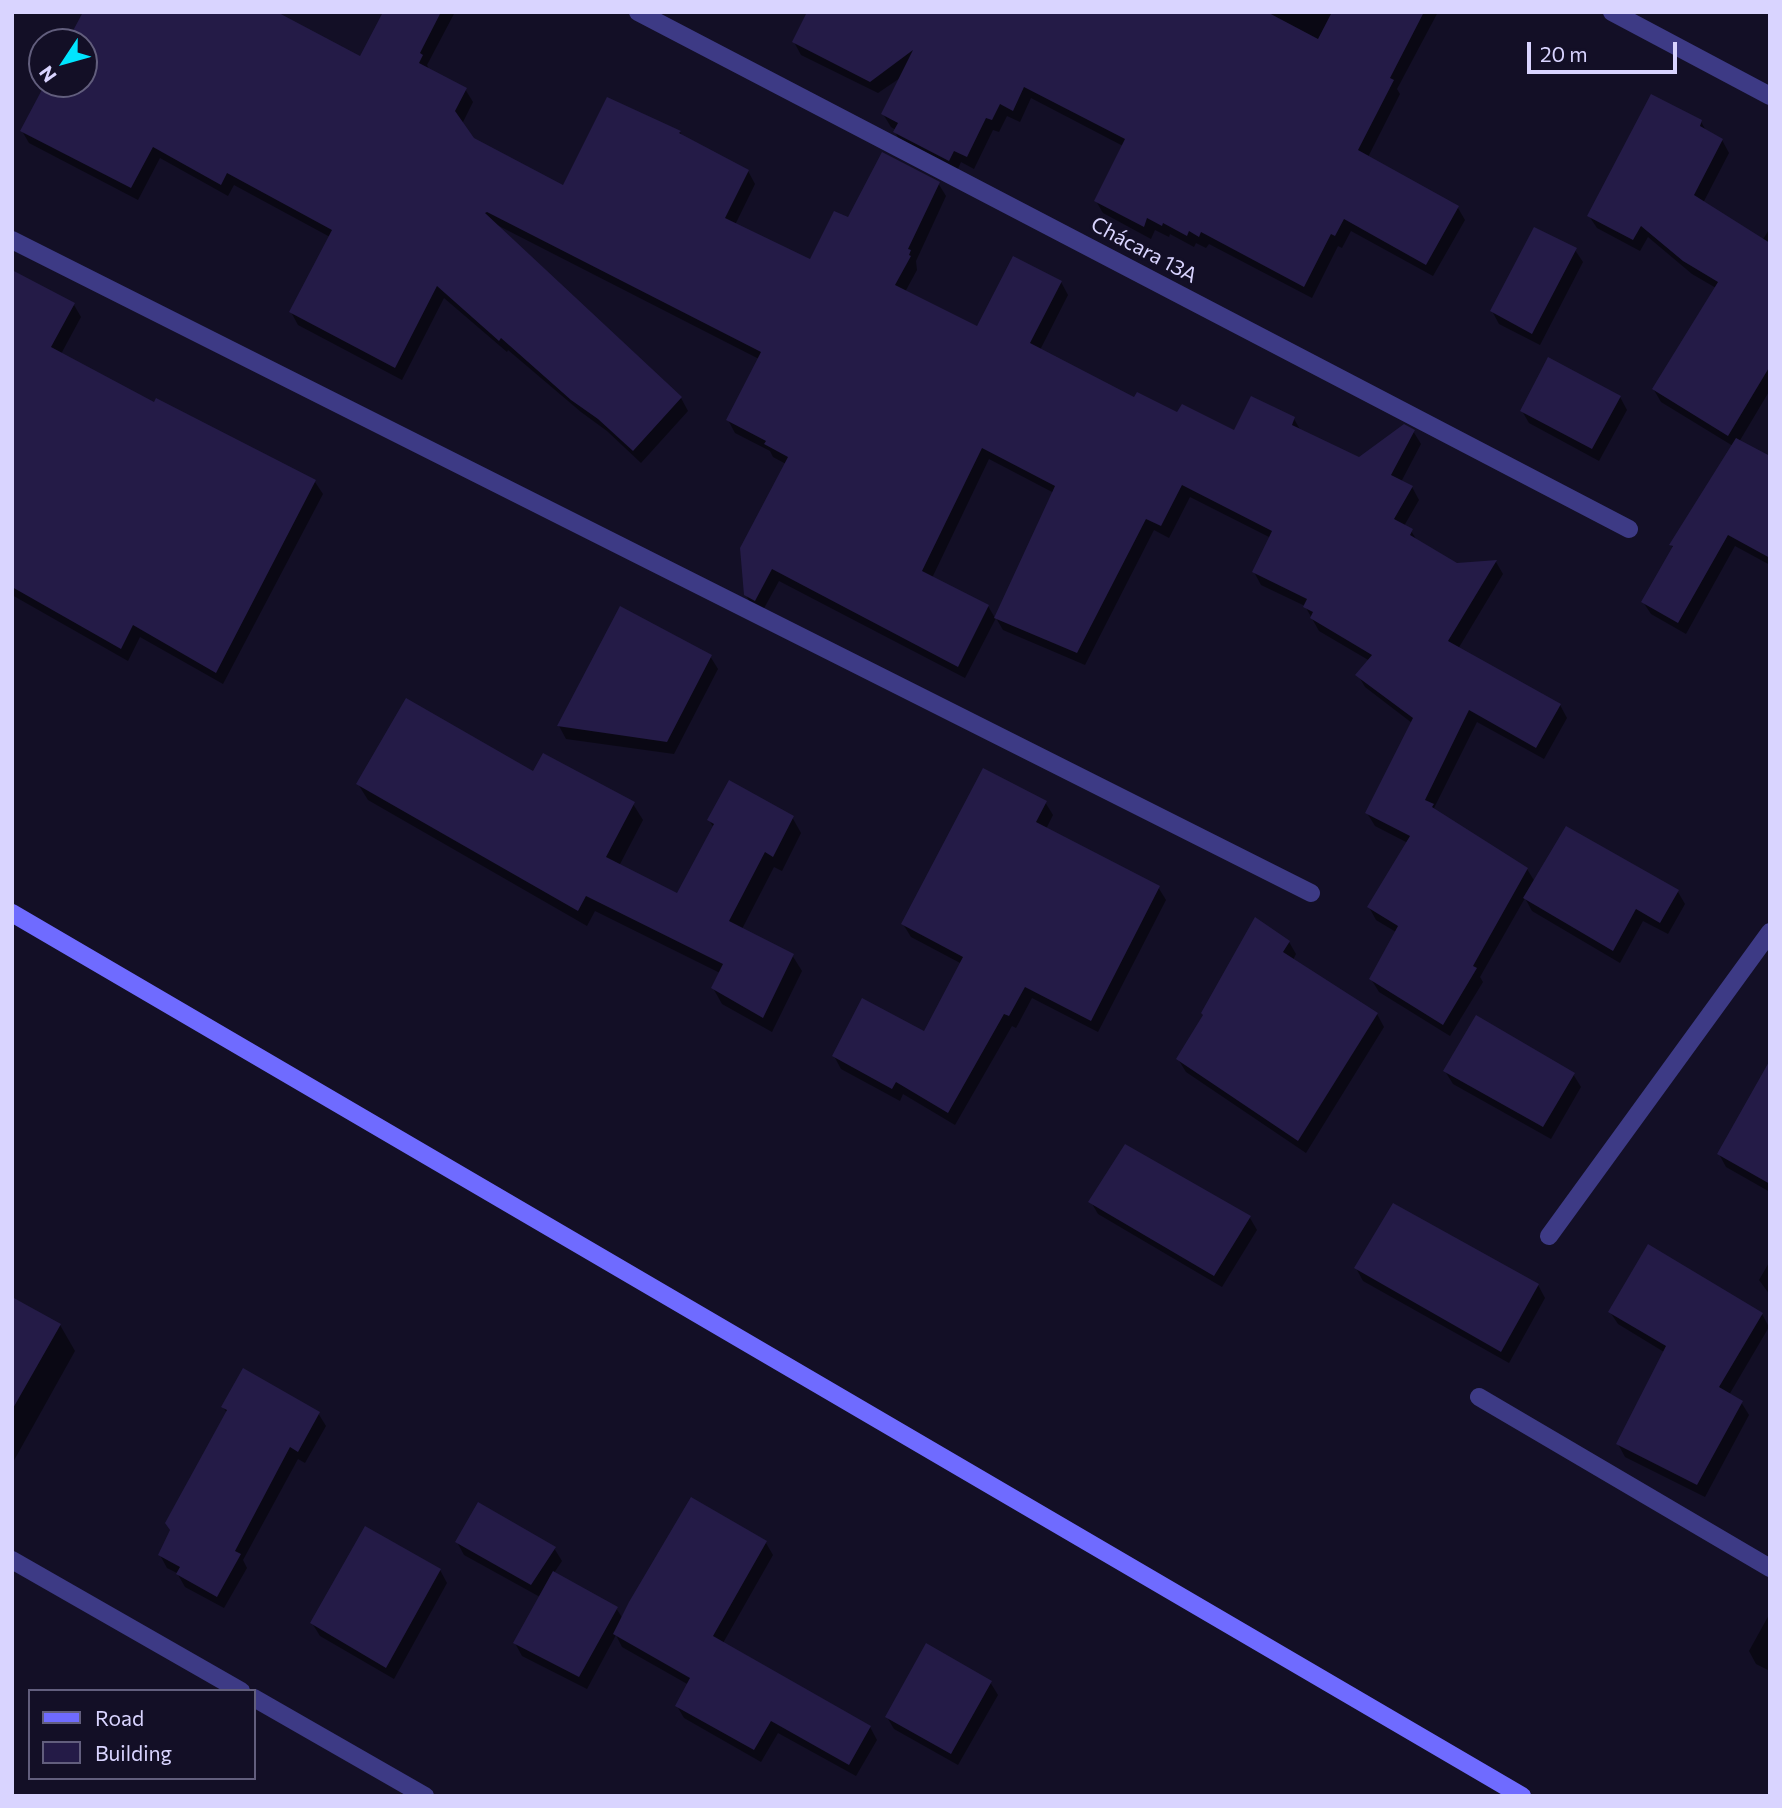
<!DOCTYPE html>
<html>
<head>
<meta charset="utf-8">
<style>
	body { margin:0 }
	#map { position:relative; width:1782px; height:1808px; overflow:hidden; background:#130f26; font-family:Commissioner,sans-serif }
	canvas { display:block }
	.frame { position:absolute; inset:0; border:14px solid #d9d4ff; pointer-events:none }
	.legend { position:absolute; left:28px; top:1689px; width:228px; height:91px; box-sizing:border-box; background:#130f26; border:2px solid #625e7d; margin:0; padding:9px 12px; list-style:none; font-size:21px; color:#d9d4ff }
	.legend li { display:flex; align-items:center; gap:14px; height:35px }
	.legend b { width:35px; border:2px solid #625e7d }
	.north { position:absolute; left:28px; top:28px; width:70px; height:70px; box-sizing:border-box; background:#130f26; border:2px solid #625e7d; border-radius:50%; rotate:234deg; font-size:19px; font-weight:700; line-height:28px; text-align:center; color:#d9d4ff }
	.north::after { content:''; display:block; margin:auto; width:24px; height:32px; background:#00e5ff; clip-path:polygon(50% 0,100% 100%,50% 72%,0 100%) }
	.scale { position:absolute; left:1527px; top:42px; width:150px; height:32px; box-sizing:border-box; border:4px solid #d9d4ff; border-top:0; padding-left:9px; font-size:21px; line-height:24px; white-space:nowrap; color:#d9d4ff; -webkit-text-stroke:5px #130f26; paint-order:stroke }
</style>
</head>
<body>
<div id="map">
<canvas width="1782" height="1808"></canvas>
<div class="frame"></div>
<ul class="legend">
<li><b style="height:9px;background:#6f6bff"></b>Road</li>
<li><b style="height:19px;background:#241b47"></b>Building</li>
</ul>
<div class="north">N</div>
<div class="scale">20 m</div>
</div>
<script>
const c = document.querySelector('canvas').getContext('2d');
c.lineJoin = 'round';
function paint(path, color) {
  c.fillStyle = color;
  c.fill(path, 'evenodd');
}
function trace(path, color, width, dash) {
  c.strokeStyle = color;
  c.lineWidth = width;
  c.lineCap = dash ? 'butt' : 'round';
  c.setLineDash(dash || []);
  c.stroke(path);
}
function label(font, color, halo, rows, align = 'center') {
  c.font = font + ' Commissioner,sans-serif';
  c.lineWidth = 6;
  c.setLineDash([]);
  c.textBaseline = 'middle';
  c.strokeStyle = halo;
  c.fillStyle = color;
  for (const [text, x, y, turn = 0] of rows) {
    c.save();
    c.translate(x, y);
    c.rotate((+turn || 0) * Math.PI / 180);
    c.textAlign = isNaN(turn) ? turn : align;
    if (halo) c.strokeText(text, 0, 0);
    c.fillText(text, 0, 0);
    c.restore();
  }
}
const shadow = new Path2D(`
	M85,12l276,46 24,-46h70l-28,53 2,4 36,20 8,13 -11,22 11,16 91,47 116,-55 3,5 65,34 7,13 -20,41 76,36 38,-41 89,-37 8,13 -30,65 1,9 -12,22 73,36 83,-46 7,13 -28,55 95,49 100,33 59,-13 7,12 58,28 54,-28 8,13 -20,38 11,5 7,13 -15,26 7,5 7,11 38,23 40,-3 7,12 -45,75 102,56 7,13 -23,41 -67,-37 -43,86 3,4 90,57 8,13 143,10 7,12 -17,30 -25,-13 -23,42 -88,-52 -7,-13 -45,79 3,5 -33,54 -71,-44 -8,-13 25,-47 -20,-12 -7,-13 39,-64 -33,-17 -8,-13 45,-90 -47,-36 -7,-12 12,-14 -51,-30 -14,-25 -44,-21 -7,-13 17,-34 -81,-41 -21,41 -15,-8 -69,135 -82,-35 -7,-12 -31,60 -186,-97 -17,31 -9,-4 -7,-13 40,-131 -13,-7 -3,-6 -35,-18 -7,-13 31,-61 -262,-134 184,173 7,13 -47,52 -34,-32 -26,-19 -73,-62 -1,2 -63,-54 -42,82 -104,-55 -7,-13 39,-75 -96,-52 -6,11 -68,-38 -22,42 -109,-57 -7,-12 25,-47h37v-42h-15zM989,459l65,34 -59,125 -7,-12 -56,-28z
	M809,12h629l-41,77 3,5 -32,63 90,51 7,12 -32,56 -82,-45 -9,17 -4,-2 -26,52 -103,-54 -3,4 -10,-5 -2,4 -24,-13 -1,3 -14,-7 -4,9 -48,-26 -7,-12 27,-55 -92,-48 -11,24 -13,-6 -8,16 -6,-2 -19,39 -13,-7 -5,11 -54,-28 -7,-13 1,-2 -5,-3 -8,-13 20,-38 -25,17 -77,-38 -7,-13z
	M1701,122l6,10 15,8 7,13 -26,50 59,38 8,-13v162l-31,52 31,16v107l-35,-19 -49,88 -35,-20 -8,-12 31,-53 -3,-4 62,-99 -72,-44 -7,-12 62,-102 -24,-14 -44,-37 -8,14 -43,-23 -8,-12z
	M1575,250l8,12 -43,83 -41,-21 -7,-13z
	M74,305l7,12 -20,37 94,50 2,-4 158,82 8,12 -100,190 -83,-47 -12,24 -116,-66v-213z
	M1620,397l7,13 -28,51 -70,-38 -7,-12z
	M621,608l89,48 8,13 -44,85 -108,-15 -7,-13z
	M534,773l99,31 10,16 -24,46 58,29 37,-67 -5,-8 83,-3 9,16 -19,38 -8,-4 -32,62 50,26 10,16 -30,61 -50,-28 -9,-16 7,-15 -125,-62 -8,15 -219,-126 -10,-16z
	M1045,802l8,13 -7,14 112,58 8,13 -68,132 -66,-34 -16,30 -4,-2 -57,99 -52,-31 -3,7 -59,-32 -7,-13 90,-22 38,-70 -51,-27 -8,-13z
	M1289,942l7,12 -3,6 84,54 7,13 -78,126 -120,-81 -8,-13z
	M1445,1071l128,3 8,13 -30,52 -98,-55z
	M1770,1092v100l-44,-25 -7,-13z
	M1126,1146l124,72 7,12 -35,57 -124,-73 -7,-12z
	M1770,1261v34l-11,-15z
	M1356,1268l182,17 7,13 -36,65 -146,-82z
	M12,1299l48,26 15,26 -63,113z
	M1610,1312l152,2 7,13 -40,68 12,7 8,13 -44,82 -80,-40 -7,-13 46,-92 -46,-28z
	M223,1407l95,6 8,13 -21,37 -7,-4 -55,101 4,8 -23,40 -39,-21 -8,-14 -10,-5 -7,-13 67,-142z
	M457,1542l97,6 8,13 -8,12 62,35 7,11 143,-76 7,12 -50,88 147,84 7,13 -21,36 -78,-43 -17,29 -77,-44 -7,-12 12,-21 -67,-38 -6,-12 -29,54 -65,-33 -7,-13 25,-46 -76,-42z
	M440,1570l7,13 -53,96 -74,-43 -8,-13z
	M1770,1613v58l-14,-7 -7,-13z
	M990,1682l8,13 -40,70 -64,-36 -7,-12z`);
const building = new Path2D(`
	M83,12h194l83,44 23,-44h58l-21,41 3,2 -4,8 48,25 -12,23 19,27 89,47 44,-88 74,34 -2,2 70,37 -24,48 85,41 24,-48 14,6 34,-65 58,30 -32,67 3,1 -2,5 2,1 -16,29 82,41 36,-70 49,25 -32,62 104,54 3,-5 40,20 5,-8 52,26 17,-34 44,21 -3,8 67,32 45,-33 11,6 -24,45 22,11 -19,33 19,10 -3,6 47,28 40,-3 -49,81 113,63 -25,44 -67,-38 -44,90 9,4 -2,3 96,61 -55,98 4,2 -34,57 -74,-46 29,-53 -31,-19 43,-71 -45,-23 48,-95 -58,-43 17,-20 -62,-37 3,-6 -10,-5 4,-8 -55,-27 20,-41 -90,-46 -21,41 -15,-7 -69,134 -83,-35 61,-132 -73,-38 -60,123 67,34 -31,62 -186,-98 -17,32 -11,-6 -4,-47 48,-91 -24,-13 2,-3 -40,-21 35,-68 -274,-140 -2,1 197,184 -49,54 -35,-32 -27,-19 -70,-62 -2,3 -62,-55 -42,82 -106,-56 43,-82 -105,-57 -6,12 -68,-38 -22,41 -111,-57 25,-47h39v-42h-17z
	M807,12h460l51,27 14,-27h92l-34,66 4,2 -36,70 101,56 -33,59 -82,-46 -9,17 -4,-2 -27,53 -103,-55 -2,5 -10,-6 -2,5 -24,-13 -1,3 -15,-8 -3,9 -50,-26 31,-62 -101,-52 -11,24 -13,-7 -8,16 -6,-2 -19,39 -13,-6 -5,10 -56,-29 5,-9 -17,-9 32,-64 -43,32 -78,-40z
	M1651,94l51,26 -2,6 23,13 -29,56 76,48v123l-42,70 -76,-47 66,-107 -35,-21 -42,-35 -8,14 -46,-24z
	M1534,227l43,21 -45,86 -42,-23z
	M12,270l63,33 -24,44 103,55 2,-4 160,82 -100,193 -83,-48 -12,24 -109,-62z
	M1548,357l73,39 -29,53 -72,-38z
	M1736,438l34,18v102l-42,-23 -50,88 -37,-21 32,-56 -4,-1z
	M620,606l92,49 -45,87 -110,-16z
	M406,698l127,73 10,-18 92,49 -29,55 71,36 37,-69 -7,-4 22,-40 65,36 -21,41 -8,-5 -36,69 65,33 -31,64 -52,-30 12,-24 -137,-68 -8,15 -222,-127z
	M983,768l64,33 -11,21 124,64 -69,135 -66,-34 -16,29 -5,-2 -56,99 -52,-31 -4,7 -60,-33 30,-58 62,33 39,-74 -62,-33z
	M1566,826l113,64 -19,33 -24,-14 -23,42 -90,-53z
	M1255,917l35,24 -7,11 95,61 -80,128 -122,-82 27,-44 -2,-2z
	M1476,1015l99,58 -32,54 -100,-56z
	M1770,1060v124l-53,-30z
	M1125,1144l126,72 -37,60 -126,-74z
	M1393,1203l146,81 -38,68 -147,-84z
	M1648,1244l115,69 -44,74 24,14 -46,84 -81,-41 50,-98 -58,-34z
	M12,1297l49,27 -49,86z
	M243,1368l77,44 -22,40 -8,-5 -55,104 6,3 -24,43 -41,-23 4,-7 -22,-12 12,-25 -5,-7 62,-113 -6,-3z
	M691,1497l76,44 -54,95 158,90 -22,39 -78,-44 -17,29 -79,-44 15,-28 -77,-44 16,-32z
	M478,1502l78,45 -25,38 -76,-43z
	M365,1526l76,43 -55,99 -76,-45z
	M553,1571l65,36 -39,70 -66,-34z
	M926,1643l66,38 -41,73 -66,-37z`);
const street = new Path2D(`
	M638,12l991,517
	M1612,12l158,84
	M12,240l1299,653
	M1549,1236l221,-304
	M1479,1397l291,171
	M12,1560l229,131
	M254,1698l171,98`);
const secondary = new Path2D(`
	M12,913l1510,883`);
const streetNames = [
	["Chácara 13A",1144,250,28]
];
paint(shadow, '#0007');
paint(building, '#241b47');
trace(street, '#3d3a85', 18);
trace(secondary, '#6f6bff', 18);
label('21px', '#d9d4ff', '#130f26', streetNames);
</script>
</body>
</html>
